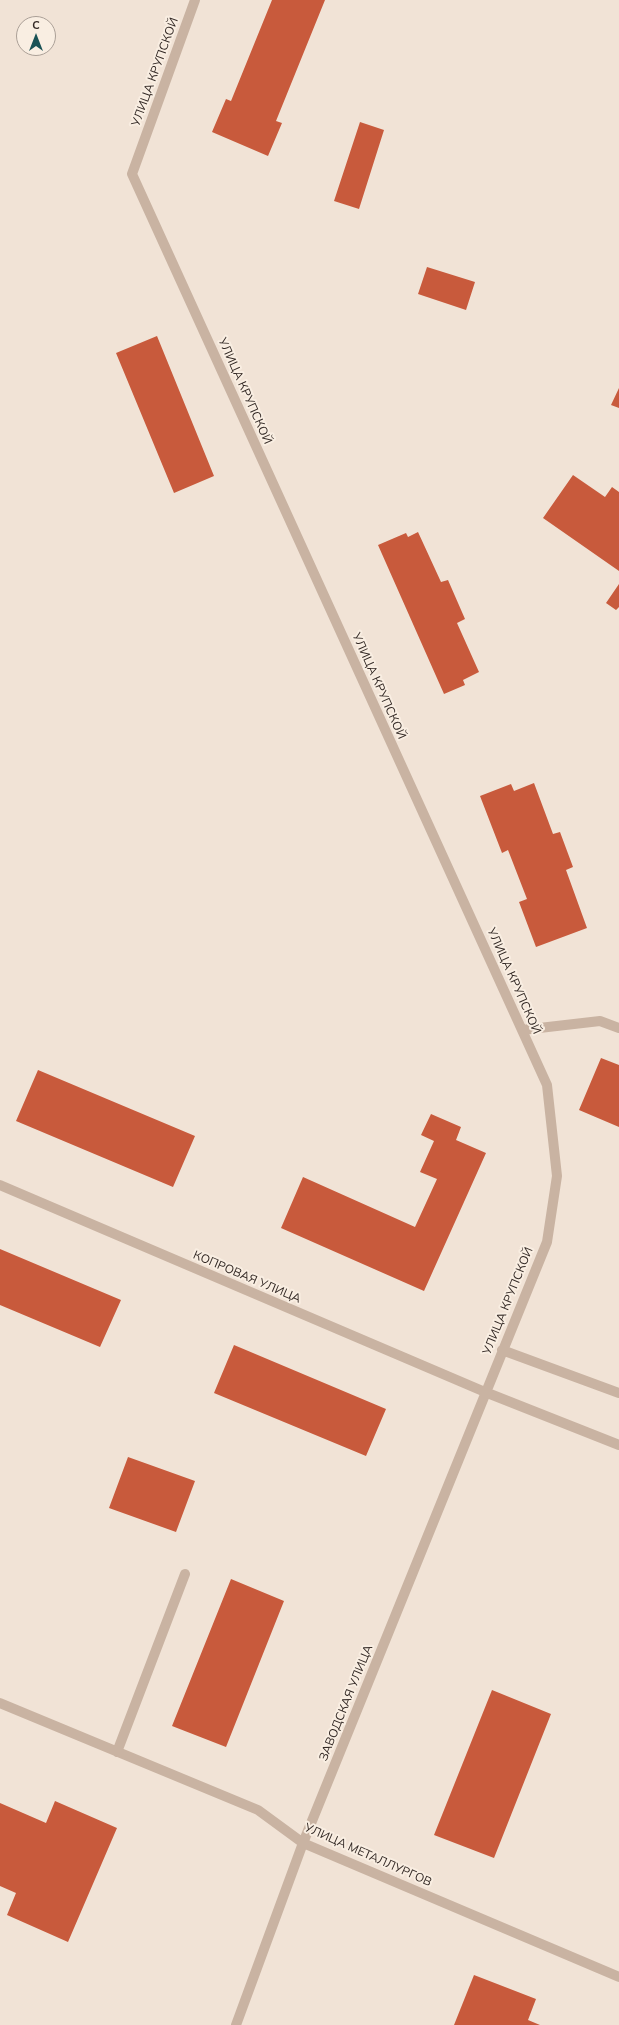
<!DOCTYPE html>
<html>
<head>
<meta charset="utf-8">
<style>
	body { margin:0 }
	#map { position:relative; width:619px; height:2025px; overflow:hidden; background:#f1e3d6; font-family:Mulish,sans-serif }
	canvas { display:block }
	.north { position:absolute; left:16px; top:16px; width:40px; height:40px; box-sizing:border-box; background:#f9eee2; border:1px solid #aa9f96; border-radius:50%; rotate:0deg; font-size:11px; font-weight:700; line-height:16px; text-align:center; color:#332925 }
	.north::after { content:''; display:block; margin:auto; width:14px; height:18px; background:#1a5255; clip-path:polygon(50% 0,100% 100%,50% 72%,0 100%) }
</style>
</head>
<body>
<div id="map">
<canvas width="619" height="2025"></canvas>
<div class="north">С</div>
</div>
<script>
const c = document.querySelector('canvas').getContext('2d');
c.lineJoin = 'round';
function paint(path, color) {
  c.fillStyle = color;
  c.fill(path, 'evenodd');
}
function trace(path, color, width, dash) {
  c.strokeStyle = color;
  c.lineWidth = width;
  c.lineCap = dash ? 'butt' : 'round';
  c.setLineDash(dash || []);
  c.stroke(path);
}
function label(font, color, halo, rows, align = 'center') {
  c.font = font + ' Mulish,sans-serif';
  c.lineWidth = 4;
  c.setLineDash([]);
  c.textBaseline = 'middle';
  c.strokeStyle = halo;
  c.fillStyle = color;
  for (const [text, x, y, turn = 0] of rows) {
    c.save();
    c.translate(x, y);
    c.rotate((+turn || 0) * Math.PI / 180);
    c.textAlign = isNaN(turn) ? turn : align;
    if (halo) c.strokeText(text, 0, 0);
    c.fillText(text, 0, 0);
    c.restore();
  }
}
const building = new Path2D(`
	M272,0h53l-49,121 6,2 -14,33 -56,-24 14,-33 5,2z
	M360,122l24,8 -25,79 -25,-8z
	M427,267l48,15 -9,28 -48,-16z
	M157,336l57,140 -40,17 -58,-140z
	M619,388v20l-8,-3z
	M573,475l32,22 7,-10 7,5v79l-76,-53z
	M418,532l23,50 7,-2 17,39 -8,4 22,49 -16,8 2,5 -21,9 -66,-149 28,-12 2,4z
	M619,584v23l-3,3 -10,-7z
	M534,783l19,51 7,-2 13,35 -7,3 21,58 -51,19 -17,-45 8,-3 -19,-49 -6,3 -22,-57 31,-12 3,7z
	M601,1058l18,7v62l-40,-17z
	M38,1070l157,66 -22,51 -157,-66z
	M431,1114l30,13 -5,13 30,13 -62,138 -143,-63 22,-51 112,50 22,-48 -17,-7 14,-31 -13,-6z
	M0,1249l121,51 -21,47 -100,-42z
	M234,1345l152,64 -20,47 -152,-63z
	M128,1457l67,24 -19,51 -67,-24z
	M231,1579l53,22 -58,146 -54,-21z
	M492,1690l59,24 -57,144 -60,-23z
	M55,1801l62,27 -49,114 -61,-27 9,-22 -16,-7v-83l46,20z
	M474,1975l62,24 -8,21 12,5h-86z`);
const minor = new Path2D(`
	M195,0l-63,174 415,911 10,91 -10,66 -244,601 -67,182
	M522,1030l78,-9 19,7
	M0,1185l485,207 134,53
	M502,1350l117,43
	M0,1703l258,107 45,33 316,134
	M117,1752l68,-178`);
const streetNames = [
	["УЛИЦА КРУПСКОЙ",155,72,-70],
	["УЛИЦА КРУПСКОЙ",245,391,66],
	["УЛИЦА КРУПСКОЙ",379,686,66],
	["УЛИЦА КРУПСКОЙ",514,981,66],
	["КОПРОВАЯ УЛИЦА",247,1277,23],
	["УЛИЦА КРУПСКОЙ",508,1301,-68],
	["ЗАВОДСКАЯ УЛИЦА",346,1703,-68],
	["УЛИЦА МЕТАЛЛУРГОВ",368,1855,24]
];
paint(building, '#c85a3c');
trace(minor, '#c9b3a2', 10);
label('12px', '#332925', '#f9eee2', streetNames);
</script>
</body>
</html>
